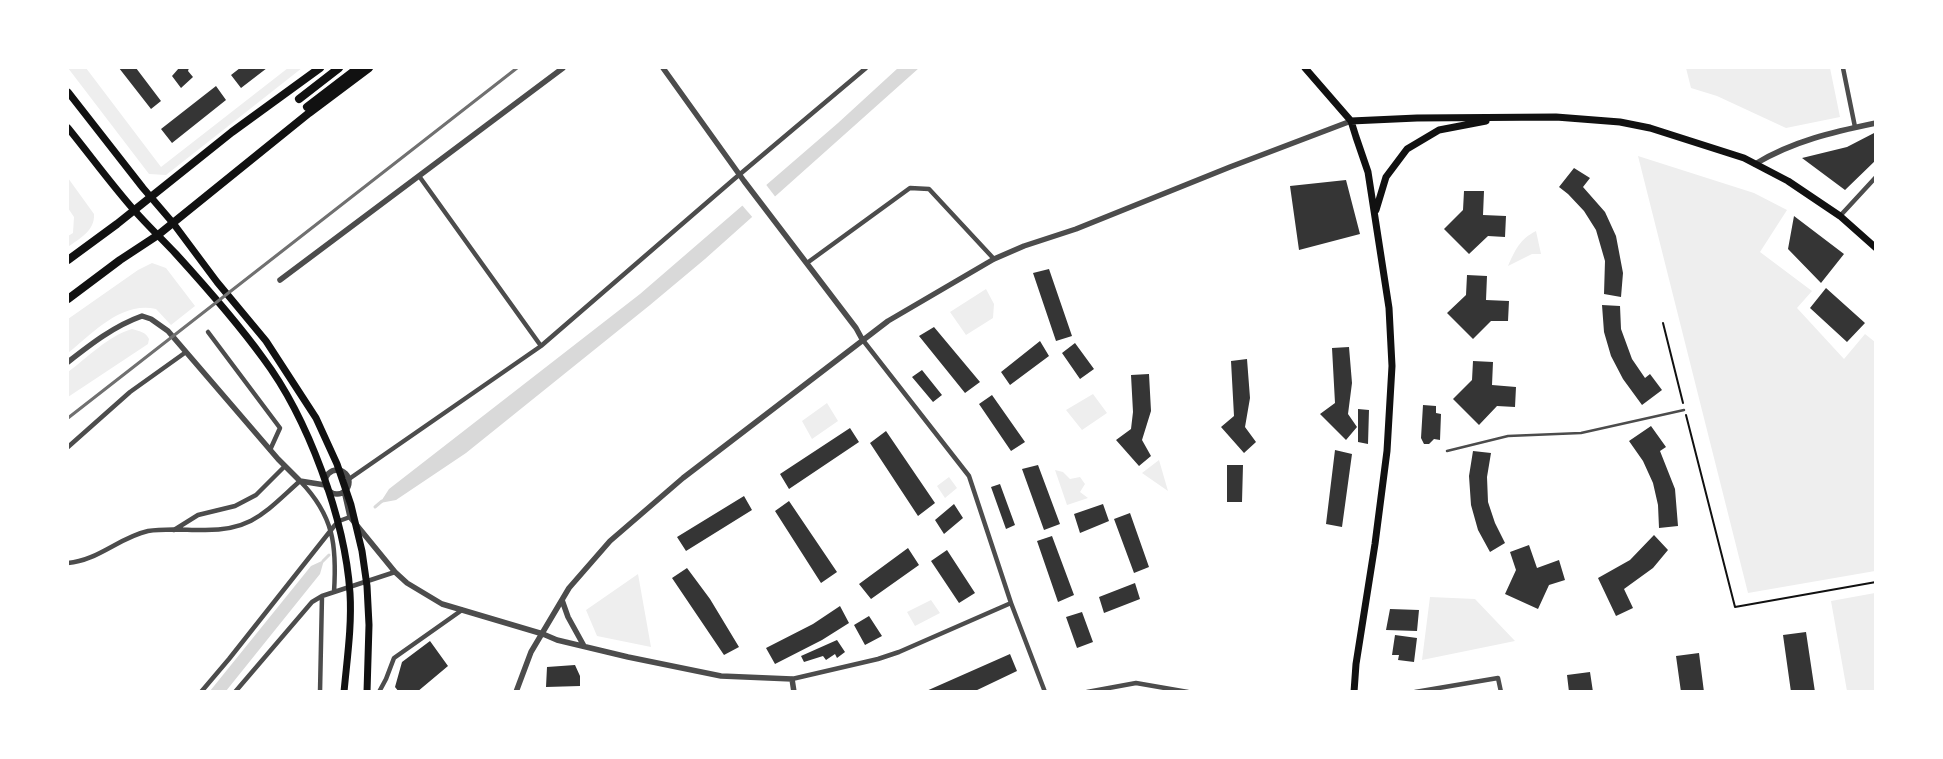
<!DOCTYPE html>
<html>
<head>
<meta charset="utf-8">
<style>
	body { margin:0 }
	#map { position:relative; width:1943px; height:759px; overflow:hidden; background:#fff; font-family:"Noto Sans",sans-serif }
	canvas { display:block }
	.frame { position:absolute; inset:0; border:69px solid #fff; pointer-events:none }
</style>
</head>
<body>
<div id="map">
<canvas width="1943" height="759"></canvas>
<div class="frame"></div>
</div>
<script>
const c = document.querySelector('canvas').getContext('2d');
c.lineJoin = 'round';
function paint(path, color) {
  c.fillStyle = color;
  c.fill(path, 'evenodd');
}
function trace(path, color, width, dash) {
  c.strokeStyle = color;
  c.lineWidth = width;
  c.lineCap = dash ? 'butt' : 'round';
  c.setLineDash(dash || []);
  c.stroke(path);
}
const green = new Path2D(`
	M68,68h18l75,99 127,-99h14l-136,107 -17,-1z
	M1686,68h144l10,49 -54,11 -69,-32 -26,-8z
	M1638,156l116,37 33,17 -27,42 52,39 -15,17 47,51 21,-25 10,8v229l-127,22z
	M68,178l26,36c1,17 -14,24 -26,33v-11l5,-3 1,-16 -6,-9z
	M1536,231l5,23h-9l-24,12c7,-16 12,-27 28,-35z
	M152,263l14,5 29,38 -24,19 -15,-16c-35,-8 -64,25 -88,44v-34l70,-49z
	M986,289l8,15 -1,14 -27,17 -16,-23z
	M132,329c7,2 14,3 17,10l-1,5 -80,53v-25c19,-14 40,-36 64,-43z
	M1093,394l14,19 -25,17 -16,-20z
	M827,403l11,18 -26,18 -10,-18z
	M1159,460l9,31 -26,-18z
	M1055,470l8,2 7,7 10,-2 5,7 -5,8 8,6 -21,7z
	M949,477l8,11 -12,10 -8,-12z
	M638,574l13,73 -54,-11 -11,-26z
	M1875,593v98h-28l-16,-90z
	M1430,597l45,2 40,42 -93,19z
	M931,600l9,13 -25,13 -8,-14z`);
const water = new Path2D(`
	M898,68h21l-214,191 -55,46 -184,148 -70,47 -16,3 9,-14 251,-195 198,-171z
	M324,560l-4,14 -94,117h-16l101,-125z`);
const pier = new Path2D(`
	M764,182l13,17 -23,20 -13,-15z`);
const stream = new Path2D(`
	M375,507l7,-6
	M323,561l6,-6`);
const building = new Path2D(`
	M119,68h17l25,33 -10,8z
	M179,68h10l-1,3 5,6 -12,11 -9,-12z
	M240,68h27l-26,20 -10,-13z
	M216,86l10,14 -54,43 -11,-14z
	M1876,132v28l-31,30 -43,-32 45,-11z
	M1574,168l16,10 -7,9 22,25 11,24 7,37 -2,24 -17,-3 1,-33 -9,-31 -12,-19 -16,-17 -9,-7z
	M1346,180l14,54 -61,16 -9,-64z
	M1464,191h20l-1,24 23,1 -1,21 -17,-1 -19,18 -25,-25 19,-19z
	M1794,216l50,38 -23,29 -33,-34z
	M1049,269l23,67 -16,5 -23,-68z
	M1467,275l20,1 -1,24 23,1 -1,20h-17l-18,18 -26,-26 19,-18z
	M1826,288l39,35 -18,19 -37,-34z
	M1602,305l18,1 1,23 11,30 13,19 5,-4 12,16 -20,15 -19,-26 -12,-23 -7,-24z
	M934,327l46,55 -15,11 -46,-57z
	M1040,341l9,15 -39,29 -9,-13z
	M1075,343l19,26 -14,10 -18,-26z
	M1349,347l3,36 -4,31 9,13 -11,13 -26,-26 15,-11 -3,-55z
	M1247,359l3,39 -5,29 11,15 -12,11 -23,-26 13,-11 -3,-55z
	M1473,361l20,1 -1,23 24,2 -1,20 -18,-1 -18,19 -26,-26 19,-19z
	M922,370l20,25 -9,7 -21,-25z
	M1149,374l2,37 -9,29 9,16 -12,10 -23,-26 15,-11 2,-17 -2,-37z
	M992,395l33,47 -14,9 -32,-47z
	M1423,405l13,1v7l5,1 -1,26 -6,-1 -5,5h-5l-3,-6z
	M1358,409l11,1 -1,34 -10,-2z
	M1651,426l15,21 -6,4 15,38 3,37 -19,2 -1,-23 -5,-22 -10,-22 -14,-20z
	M850,428l9,14 -70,47 -9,-15z
	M886,431l49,72 -17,13 -48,-73z
	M1335,450l17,4 -10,73 -16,-3z
	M1473,451l18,2 -4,24 1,25 7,21 10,20 -15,9 -12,-22 -7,-25 -2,-29z
	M1038,465l22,59 -16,6 -22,-61z
	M1227,465h16l-1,37h-15z
	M1000,484l15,41 -9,4 -15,-42z
	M744,496l8,14 -66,41 -9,-14z
	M789,501l48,71 -16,11 -46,-72z
	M954,504l9,14 -19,16 -9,-14z
	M1103,504l6,17 -29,12 -6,-19z
	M1130,513l19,54 -15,6 -20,-54z
	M1654,535l14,15 -15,18 -29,21 9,19 -17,8 -18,-38 32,-18z
	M1052,536l22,59 -16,7 -21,-61z
	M1529,545l8,23 22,-8 6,20 -16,5 -11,24 -33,-15 11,-24 -6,-18z
	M908,548l11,17 -48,34 -12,-15z
	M947,550l28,43 -16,10 -28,-42z
	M687,568l23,31 29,48 -15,8 -52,-77z
	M1135,583l5,16 -36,14 -5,-16z
	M840,606l9,17 -27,17 -47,24 -9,-16 47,-24z
	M1390,609l29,1 -2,21 -31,-1z
	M1082,612l11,30 -16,6 -11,-31z
	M869,616l13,20 -17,9 -11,-20z
	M1806,632l9,60h-24l-8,-57z
	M1395,635l22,3 -3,24 -16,-2 1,-5h-7z
	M837,640l8,12 -8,6 -2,-4 -9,6 -3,-4 -19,6 -3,-6z
	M430,641l18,25 -31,26h-18l-4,-5 7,-25z
	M1699,653l5,39h-23l-5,-36z
	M1010,654l7,17 -44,21h-49z
	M575,665l5,11v10l-34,1 1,-20z
	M1590,672l3,20h-24l-2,-17z`);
const path = new Path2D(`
	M1663,323l20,80
	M1686,415l49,192 141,-25`);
const service = new Path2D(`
	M1447,451l61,-15 73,-3 103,-23`);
const minor = new Path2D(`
	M1843,68l12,59
	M419,176l122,170
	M1840,216l36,-39
	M807,263l103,-75 19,1 65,70
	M208,332l72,96 -10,22
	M862,339l107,137 42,127
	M68,447l62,-55 56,-40
	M349,479l192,-133 192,-166 133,-112
	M174,530l24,-15 37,-9 21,-11 29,-29
	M68,563c29,-2 52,-26 80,-32 17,-3 37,-1 54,-1 50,1 63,-18 98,-49 34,35 37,65 34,111
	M792,679l86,-20 21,-7 112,-49 34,89
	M201,692l28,-33 106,-134 4,-4 11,-4
	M235,692l77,-90 10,-6 73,-24
	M320,692l2,-96
	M379,692l7,-13 8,-21 68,-48
	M1087,692l49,-9 52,9
	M1415,692l83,-14 3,14`);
const tertiary = new Path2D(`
	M663,68l81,113 112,147 6,11
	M1755,164c38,-23 78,-32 121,-41
	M280,280l283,-212
	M68,362c23,-18 46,-36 74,-46l9,3 17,12 110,128 22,22 25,4
	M325 482a12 12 0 1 1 24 0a12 12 0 1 1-24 0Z
	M345,495l5,22 45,55 12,11 35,21 101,30 14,6 71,17 93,19 71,3 2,13
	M562,600l6,17 16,29
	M516,692l15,-40 38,-64 41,-47 73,-63 205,-157 106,-62 30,-13 52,-17 154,-62 121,-46`);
const secondary = new Path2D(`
	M1305,68l46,53 5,16 12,35 21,136 3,58 -5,85 -12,93 -19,120 -2,28
	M68,92l75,96 30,35 44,59 49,59 50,77 21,46 14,41 11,46 5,35 2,39 -2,67
	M1351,121l66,-3 139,-1 64,5 30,6 94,30 44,23 52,35 36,32
	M68,128c22,27 43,56 66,82 13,15 28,29 42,44 30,33 61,68 87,104 45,60 82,161 87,235 2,33 -3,66 -6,99
	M1376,210l10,-33 21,-28 32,-19 47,-9`);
const primary = new Path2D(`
	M299,99l40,-31
	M307,107l51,-39
	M68,260l49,-36 115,-92 88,-64
	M68,299l52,-39 38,-25 151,-122 60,-45`);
const rail = new Path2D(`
	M68,418l449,-350`);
paint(green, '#eee');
paint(water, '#d9d9d9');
paint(pier, '#fff');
trace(stream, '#d9d9d9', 3);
paint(building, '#353535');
trace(path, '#111', 2);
trace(service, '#4c4c4c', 2.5);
trace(minor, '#4c4c4c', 4.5);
trace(tertiary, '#4c4c4c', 5.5);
trace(secondary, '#111', 7);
trace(primary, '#111', 8);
trace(rail, '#707070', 3);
</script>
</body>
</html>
